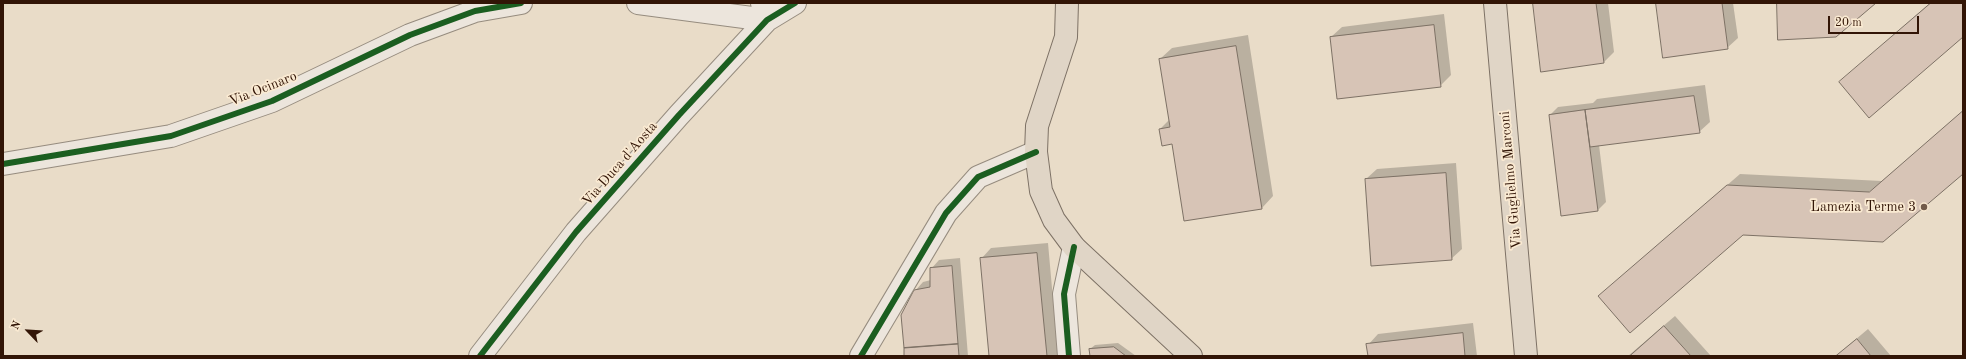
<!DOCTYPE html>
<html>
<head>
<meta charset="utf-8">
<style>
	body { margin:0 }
	#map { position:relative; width:1966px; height:359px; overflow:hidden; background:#e9dcc8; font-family:"Old Standard TT",serif }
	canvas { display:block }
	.frame { position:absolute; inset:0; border:4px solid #321506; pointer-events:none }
	.north { position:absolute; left:8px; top:311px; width:40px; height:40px; -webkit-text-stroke:3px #faead2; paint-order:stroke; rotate:295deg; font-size:11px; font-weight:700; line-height:16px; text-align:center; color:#321506 }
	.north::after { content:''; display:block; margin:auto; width:14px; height:18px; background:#321506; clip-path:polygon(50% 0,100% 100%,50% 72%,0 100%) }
	.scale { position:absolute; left:1828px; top:16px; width:91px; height:18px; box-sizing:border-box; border:2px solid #321506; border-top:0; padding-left:5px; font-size:12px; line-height:14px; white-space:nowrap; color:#321506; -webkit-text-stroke:3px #faead2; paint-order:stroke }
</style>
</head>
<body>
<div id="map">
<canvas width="1966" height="359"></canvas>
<div class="frame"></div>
<div class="north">N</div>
<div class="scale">20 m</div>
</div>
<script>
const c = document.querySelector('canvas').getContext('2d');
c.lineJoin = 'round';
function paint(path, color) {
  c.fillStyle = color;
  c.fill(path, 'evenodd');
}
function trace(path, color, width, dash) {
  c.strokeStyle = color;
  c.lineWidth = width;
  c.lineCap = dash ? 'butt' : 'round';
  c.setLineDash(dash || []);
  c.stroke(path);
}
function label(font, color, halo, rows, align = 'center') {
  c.font = font + ' "Old Standard TT",serif';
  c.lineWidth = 3.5;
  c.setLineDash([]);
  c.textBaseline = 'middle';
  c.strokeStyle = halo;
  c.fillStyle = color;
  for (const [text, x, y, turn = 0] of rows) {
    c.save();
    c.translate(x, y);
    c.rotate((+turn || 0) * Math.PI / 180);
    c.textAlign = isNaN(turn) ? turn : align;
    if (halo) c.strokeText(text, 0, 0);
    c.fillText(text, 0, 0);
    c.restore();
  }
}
const shadow = new Path2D(`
	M1534,3h74l6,49 -10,10z
	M1657,3h76l5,35 -11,10z
	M1930,3h33v33l-123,46z
	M1444,14l7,61 -11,11 -109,-49 11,-10z
	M1248,35l25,161 -11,12 -89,-65 -13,-14 9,-9 -9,-61 12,-11z
	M1705,85l5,37 -11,10 -100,13 7,57 -8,8 -36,5 -12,-100 8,-8 35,-4 4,-4z
	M1963,111v61l-220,62 -144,62 141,-122 142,7z
	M1456,163l6,86 -11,10 -85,-80 11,-10z
	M1048,243l10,113h-68l-9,-97 10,-11z
	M960,258l8,98h-63l10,-65 8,-9 8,-2v-11l8,-9z
	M1675,316l36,40h-83z
	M1473,323l4,33h-108l-1,-11 10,-11z
	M1868,329l23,27h-55z
	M1118,343l18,13h-45l-1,-7 5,-4z`);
const building = new Path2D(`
	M1533,3h63l8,60 -63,9z
	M1656,3h66l6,46 -65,9z
	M1777,3h99l-40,34 -58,3z
	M1931,3h32v34l-94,81 -30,-36z
	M1434,25l7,62 -104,12 -7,-62z
	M1236,46l26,163 -78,12 -12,-77 -10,2 -3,-17 11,-2 -11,-68z
	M1694,96l6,37 -110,14 -5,-37z
	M1585,110l13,101 -37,5 -12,-101z
	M1963,111v63l-80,68 -140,-7 -113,98 -32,-37 129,-111 142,7z
	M1446,173l6,87 -81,6 -6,-87z
	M1037,253l10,103h-58l-9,-98z
	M952,266l6,78 -54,4 -3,-33 13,-25 16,-3v-19z
	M1664,326l27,30h-61z
	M1463,333l2,23h-97l-2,-12z
	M1857,339l14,17h-35z
	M958,344l1,12h-55v-8z
	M1114,347l12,9h-36l-1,-7z`);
const minor = new Path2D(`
	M638,3l129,17 -5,-17
	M3,164l168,-28 101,-35 138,-66 65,-24 46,-8
	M480,356l96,-124 103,-117 88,-95 28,-17
	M861,356l85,-143 32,-36 58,-25
	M1069,356l-5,-62 10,-47`);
const major = new Path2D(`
	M1067,3l-1,34 -29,89 -1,26 5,39 13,29 20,27 117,109
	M1495,3l31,353`);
const cycleway = new Path2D(`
	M3,164l168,-28 101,-35 138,-66 65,-24 46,-8
	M480,356l96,-124 103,-117 88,-95 28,-17
	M861,356l85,-143 32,-36 58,-25
	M1069,356l-5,-62 10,-47`);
const markers = [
	[1924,207,4,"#725b4a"]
];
const streetNames = [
	["Via Ocinaro",263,89,-22],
	["Via Duca d'Aosta",620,164,-49],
	["Via Guglielmo Marconi",1511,180,-95]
];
const poiNames = [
	["Lamezia Terme 3",1916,207]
];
paint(shadow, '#0003');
paint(building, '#d7c4b6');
trace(building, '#7d7165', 1);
trace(minor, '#968c7f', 24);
trace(major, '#7d7165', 24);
trace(minor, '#ece5dc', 22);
trace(major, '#e0d5c6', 22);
trace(cycleway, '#1b5e20', 6);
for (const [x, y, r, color] of markers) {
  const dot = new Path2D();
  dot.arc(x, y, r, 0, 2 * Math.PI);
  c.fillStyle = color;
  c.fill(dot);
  trace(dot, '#faead2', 1.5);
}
label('14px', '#321506', '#faead2', streetNames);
label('14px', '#321506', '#faead2', poiNames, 'right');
</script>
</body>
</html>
